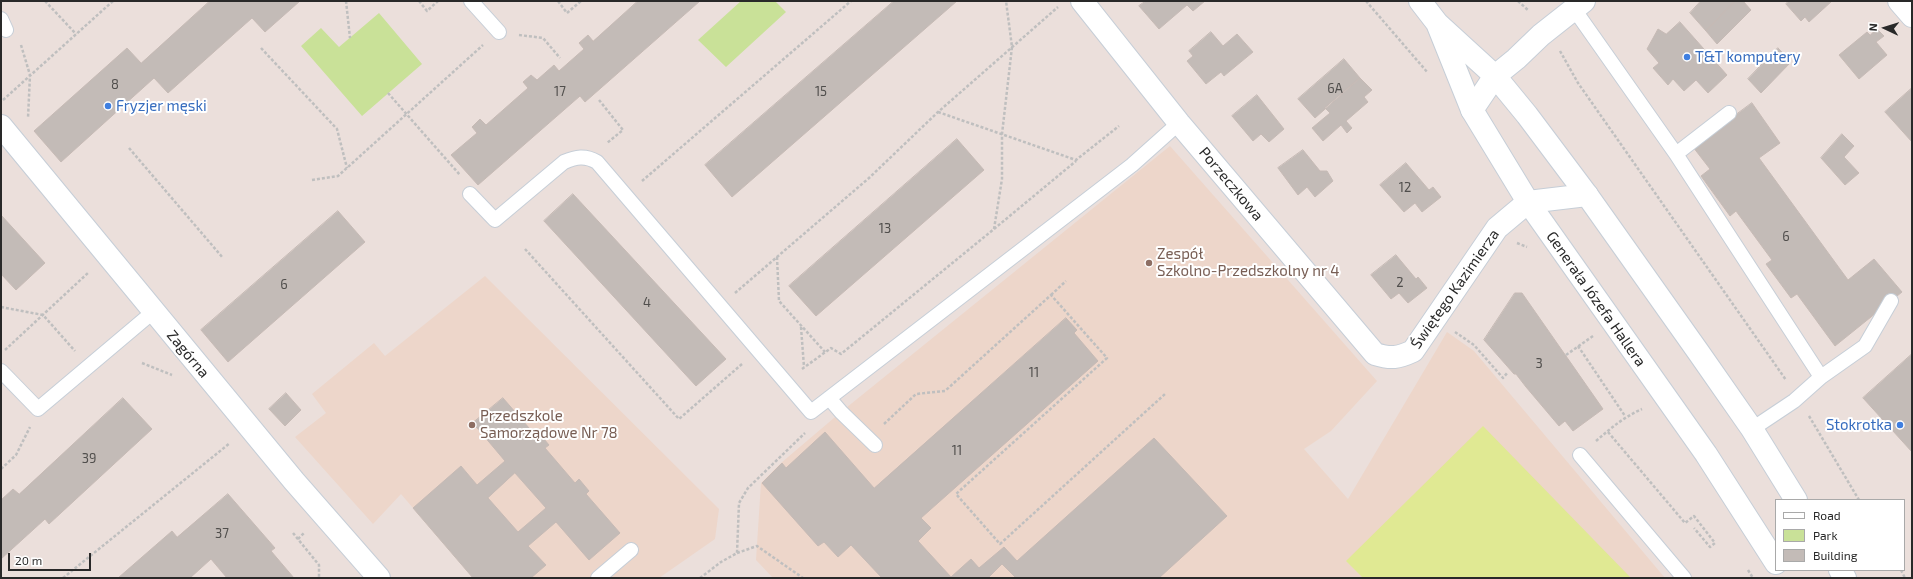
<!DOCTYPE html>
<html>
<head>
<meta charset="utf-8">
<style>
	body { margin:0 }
	#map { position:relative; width:1913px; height:579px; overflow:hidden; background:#ebdfdb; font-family:"Exo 2",sans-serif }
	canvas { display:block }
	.frame { position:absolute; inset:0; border:2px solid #292929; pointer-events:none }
	.legend { position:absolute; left:1775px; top:499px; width:130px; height:72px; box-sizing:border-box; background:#fff; border:1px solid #a9a9a9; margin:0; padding:5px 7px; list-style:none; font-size:12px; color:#292929 }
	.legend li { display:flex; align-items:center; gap:8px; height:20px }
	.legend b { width:20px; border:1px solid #a9a9a9 }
	.north { position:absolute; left:1865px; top:8px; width:40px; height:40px; -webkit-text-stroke:3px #fff; paint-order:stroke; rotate:274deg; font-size:11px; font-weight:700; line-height:16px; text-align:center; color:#292929 }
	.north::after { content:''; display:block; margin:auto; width:14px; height:18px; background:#292929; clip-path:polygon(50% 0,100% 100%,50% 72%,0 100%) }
	.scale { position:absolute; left:8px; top:553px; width:83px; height:18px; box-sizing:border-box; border:2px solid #292929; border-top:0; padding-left:5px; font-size:12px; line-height:14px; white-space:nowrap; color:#292929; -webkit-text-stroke:3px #fff; paint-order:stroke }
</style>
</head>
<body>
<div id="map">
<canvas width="1913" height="579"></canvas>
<div class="frame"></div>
<ul class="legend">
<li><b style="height:5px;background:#fff"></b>Road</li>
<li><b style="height:11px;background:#c9e198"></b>Park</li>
<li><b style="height:11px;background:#c3bbb7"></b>Building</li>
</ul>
<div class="north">N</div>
<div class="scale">20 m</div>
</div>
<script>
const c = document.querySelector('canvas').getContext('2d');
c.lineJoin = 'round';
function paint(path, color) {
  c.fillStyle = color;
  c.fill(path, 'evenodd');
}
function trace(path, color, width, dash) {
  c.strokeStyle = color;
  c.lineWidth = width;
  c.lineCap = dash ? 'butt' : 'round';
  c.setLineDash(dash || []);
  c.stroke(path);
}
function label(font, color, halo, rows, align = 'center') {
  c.font = font + ' "Exo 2",sans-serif';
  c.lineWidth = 4;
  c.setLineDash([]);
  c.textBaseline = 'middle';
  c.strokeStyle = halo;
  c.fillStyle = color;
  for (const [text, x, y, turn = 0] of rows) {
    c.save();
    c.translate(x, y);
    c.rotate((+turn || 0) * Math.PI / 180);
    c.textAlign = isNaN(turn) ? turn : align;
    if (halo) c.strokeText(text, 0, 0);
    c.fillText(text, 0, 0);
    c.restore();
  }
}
const education = new Path2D(`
	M1170,146l207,235 -46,50 -27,18 44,50 99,-167 27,19 191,227h-892l-17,-18 5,-77 20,-20 60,-51z
	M485,276l234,233 -4,30 -56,39h-186l-72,-84 -28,30 -78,-87 31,-24 -14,-19 62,-51 11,13z`);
const green = new Path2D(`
	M741,1h34l11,11 -60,55 -28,-27z
	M379,13l43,51 -60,52 -61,-70 20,-18 18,19z`);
const pitch = new Path2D(`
	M1483,426l148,152h-268l-17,-17z`);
const building = new Path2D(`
	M210,1h90l-35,31 -13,-14 -84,75 -14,-15 -93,84 -27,-31 93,-83 14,15z
	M638,1h62l-115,101 -5,-6 -102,89 -27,-30 26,-22 -5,-6 8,-8 6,6 42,-37 -5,-6 8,-7 6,5 17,-15 5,6 25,-22 -5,-6 9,-8 5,6z
	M894,1h63l-225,196 -27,-32z
	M1146,1h59l-12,10 -6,-6 -28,24 -20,-23z
	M1701,1h34l-29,30 -16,-18z
	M1735,1h8l8,9 -34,34 -11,-13z
	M1789,1h43l-23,21 -4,-5 -4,4 -15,-17z
	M1680,22l47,53 -19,18 -12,-13 -12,11 -11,-12 -5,6 -15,-17 6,-5 -12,-14 11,-20 8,5z
	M1877,29l7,7 -8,6 11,13 -28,24 -20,-24 28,-23 3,3z
	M1211,32l12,14 14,-12 16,18 -29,24 -3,-4 -15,12 -19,-23 6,-5 -4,-5z
	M1778,48l13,14 -30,31 -13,-14z
	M1344,59l16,19 -45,40 -17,-19z
	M1360,78l12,12 -8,7 4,5 -22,19 6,7 -5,5 -6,-8 -18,16 -11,-13 18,-15 -5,-5z
	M1912,88v54l-27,-30z
	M1257,95l27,34 -15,13 -8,-8 -8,7 -21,-25z
	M1752,103l28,40 -21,15 89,122 26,-21 28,33 -67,54 -38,-52 -6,4 -25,-34 6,-4 -36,-49 -6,5 -29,-40 9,-7 -17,-22z
	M1842,134l12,12 -10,11 15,16 -14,12 -24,-27z
	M957,139l27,31 -168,146 -27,-30z
	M1303,150l17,21h7l6,10 -18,16 -8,-10 -9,8 -20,-27z
	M1406,163l23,27 4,-3 8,10 -19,15 -7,-9 -11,9 -24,-27z
	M573,194l153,165 -30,27 -152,-165z
	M338,211l27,31 -137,120 -27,-32z
	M1,215l44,48 -29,27 -15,-16z
	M1396,255l20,24 2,-2 9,11 -19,15 -9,-10 -8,6 -20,-24z
	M1515,293h7l81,116 -30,22 -8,-10 -6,5 -33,-39 -10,-13h-2l-30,-34z
	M1066,318l11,12 -3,3 24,28 -177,157 10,10 -13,13 33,36 20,-18 8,9 25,-21 13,14 137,-123 73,78 -68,62h-143l-14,-14 -14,14h-106l-31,-33 -13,12 -14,-15 -6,4 -56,-63 20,-20 4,5 39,-36 49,56z
	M1912,354v98l-49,-54z
	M286,393l15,17 -16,16 -16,-17z
	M123,398l29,31 -103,95 -4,-5 -44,40v-59l12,-11 6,5z
	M503,398l33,38 3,-3 10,12 -4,3 30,35 4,-4 10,12 -3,3 34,39 -31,27 -33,-38 -28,24 18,19 -15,13h-58l-60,-70 48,-42 16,19 28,-24 -32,-38zM515,473l31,35 -28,24 -30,-34z
	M228,494l47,54 -4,3 23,27h-67l-16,-19 -21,19h-72l54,-47 5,6z`);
const path = new Path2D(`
	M45,1l31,33
	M346,1l4,37
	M419,1l8,10 11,-10
	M558,1l9,12 14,-12
	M1366,1l62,72
	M1518,1l11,10
	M519,35l24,3 17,20
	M21,45l9,30 -2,43
	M261,48l76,81 10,39
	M1560,51l18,32 208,297
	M388,93l72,82
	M3,100l110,-99
	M599,100l24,30 -16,13
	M938,112l138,48 43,-34
	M129,148l94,110
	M312,180l26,-4 145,-131
	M642,181l209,-180
	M994,229l82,-68
	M1517,243l10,4
	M525,249l154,170 63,-55
	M777,257l2,44 46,51
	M735,293l134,-115 69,-66 120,-105
	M1051,295l15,-14
	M1,307l42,8 32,36
	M801,327l3,40
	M1455,332l19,13 29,33 5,-6
	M1578,346l47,70
	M5,350l84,-78
	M1566,355l27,-19
	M142,363l30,12
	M802,369l29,-21 10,6 153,-125 8,-50v-45l10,-87 -6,-46
	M1809,416l50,84
	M884,424l32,-30 29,-3 106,-96 56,63 -151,136 44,50 165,-150
	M1608,432l77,91 9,-7 21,27 -5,4 -16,-19
	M1596,441c15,-13 28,-24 46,-32
	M1,469l15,-14 14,-28
	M293,533l26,32v13
	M298,539l7,-7
	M737,553l20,-7 46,32
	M1748,570l5,8
	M1901,570l4,8
	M63,578l167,-135
	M700,578l21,-16 16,-9 2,-50 9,-15 57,-55`);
const service = new Path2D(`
	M471,1l28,31
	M1574,9l102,145 145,223
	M1,19l5,11
	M1676,154l53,-41
	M470,194l25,26 69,-58c12,-5 21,-7 33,0l214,250 321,-247 47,-42
	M1,371l37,38 115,-97
	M829,398l12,14 34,33
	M1752,429l42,-28 27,-24 44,-31 26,-45
	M1580,455l104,123
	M598,578l33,-28`);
const minor = new Path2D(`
	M1082,1l97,122 196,231c16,5 23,4 38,-3l84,-123 31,-26 59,-7
	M1899,1l13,15
	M1472,110l23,-34 21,-17 25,-24 43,-34
	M1,126l293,355 85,97`);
const secondary = new Path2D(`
	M1420,1l17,22 58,53 32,39 60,80 112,158 53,76 44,71
	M1437,23l35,87 56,92 178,252 70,109
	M1840,570l5,8`);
const markers = [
	[1687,57,4,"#3f7fe0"],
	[108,106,4,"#3f7fe0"],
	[1149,263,4,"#8d6e63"],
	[472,425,4,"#8d6e63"],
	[1900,425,4,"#3f7fe0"]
];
const numberNames = [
	["8",115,85],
	["6A",1335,89],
	["17",560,92],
	["15",821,92],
	["12",1405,188],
	["13",885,229],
	["6",1786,237],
	["2",1400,283],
	["6",284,285],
	["4",647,303],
	["3",1539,364],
	["11",1034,373],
	["11",957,451],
	["39",89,459],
	["37",222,534]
];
const shopNames = [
	["T&T komputery",1695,57],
	["Fryzjer męski",116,106],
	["Stokrotka",1892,425,"right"]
];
const streetNames = [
	["Porzeczkowa",1231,184,50],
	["Świętego Kazimierza",1455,289,-55],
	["Generała Józefa Hallera",1596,299,55],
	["Zagórna",188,354,50]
];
const educationNames = [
	["Zespół",1157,254],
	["Szkolno-Przedszkolny nr 4",1157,271],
	["Przedszkole",480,416],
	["Samorządowe Nr 78",480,433]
];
paint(education, '#edd6ca');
paint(green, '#c9e198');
paint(pitch, '#e0e993');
paint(building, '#c3bbb7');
trace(building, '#c6bab5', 1);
trace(service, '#c6ced7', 16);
trace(minor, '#c6ced7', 24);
trace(secondary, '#c6ced7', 24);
trace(path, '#bfbfbf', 2.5, [3, 2]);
trace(service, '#fff', 14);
trace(minor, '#fff', 22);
trace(secondary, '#fff', 22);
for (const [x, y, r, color] of markers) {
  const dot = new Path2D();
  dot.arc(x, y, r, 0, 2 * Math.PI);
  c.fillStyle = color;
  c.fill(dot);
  trace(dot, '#fff', 1.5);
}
label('13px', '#504e4c', null, numberNames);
label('15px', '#366cbe', '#fff', shopNames, 'left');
label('15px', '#292929', '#fff', streetNames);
label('15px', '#785e54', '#fff', educationNames, 'left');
</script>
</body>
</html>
